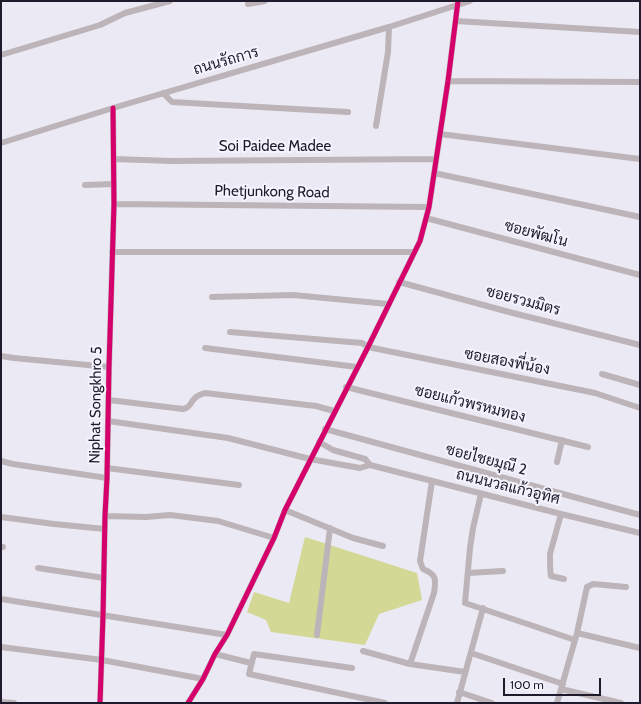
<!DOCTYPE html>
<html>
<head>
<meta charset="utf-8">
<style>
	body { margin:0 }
	#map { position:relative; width:641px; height:704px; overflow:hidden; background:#ebe9f4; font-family:Cabin,sans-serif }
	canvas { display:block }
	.frame { position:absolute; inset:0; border:2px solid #1f1b2c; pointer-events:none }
	.scale { position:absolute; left:503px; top:678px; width:98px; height:18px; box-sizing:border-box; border:2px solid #1f1b2c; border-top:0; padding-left:5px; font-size:12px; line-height:14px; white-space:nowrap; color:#1f1b2c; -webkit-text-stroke:3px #f5f3fd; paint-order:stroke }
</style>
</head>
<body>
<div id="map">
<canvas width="641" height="704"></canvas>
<div class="frame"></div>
<div class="scale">100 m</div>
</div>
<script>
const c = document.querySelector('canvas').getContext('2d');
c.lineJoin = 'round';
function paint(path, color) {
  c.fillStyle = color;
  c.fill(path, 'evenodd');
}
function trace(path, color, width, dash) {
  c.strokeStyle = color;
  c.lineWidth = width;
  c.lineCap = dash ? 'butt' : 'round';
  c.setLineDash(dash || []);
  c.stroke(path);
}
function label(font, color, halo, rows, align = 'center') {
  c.font = font + ' Cabin,Sarabun,sans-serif';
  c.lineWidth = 4;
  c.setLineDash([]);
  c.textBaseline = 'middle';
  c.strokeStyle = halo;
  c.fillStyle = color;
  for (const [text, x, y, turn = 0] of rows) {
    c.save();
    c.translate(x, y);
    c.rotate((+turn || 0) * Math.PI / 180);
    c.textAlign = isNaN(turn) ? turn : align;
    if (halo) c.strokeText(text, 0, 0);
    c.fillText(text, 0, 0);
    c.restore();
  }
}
const green = new Path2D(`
	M305,537l112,36 5,27 -43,14 -14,31 -94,-13 -5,-12 -19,-8 7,-20 35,11z`);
const minor = new Path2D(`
	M248,4l17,-3
	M456,21l184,11
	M1,55l99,-30 25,-12 45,-12
	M448,81l192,1
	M163,93l9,9 176,10
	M376,126l12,-74 1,-25
	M440,134l200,25
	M1,143l112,-35 276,-81 81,-26
	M114,159l58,2 264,-2
	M434,173l206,44
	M85,185l28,-1
	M114,204l315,3
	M426,218l214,57
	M112,252h302
	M399,282l110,30 131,33
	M212,297l81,-2 95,9
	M230,332l132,11 6,4 227,46 45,15
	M205,348l152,19
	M1,356l13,2 95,9
	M602,374l38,11
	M346,387l242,60
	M109,400l74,9c9,-2 6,-6 12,-11 3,-3 7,-4 10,-5l111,13 18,5
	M108,421l120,17 82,21 50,9 10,-3 191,49 79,19
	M325,429l315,86
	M319,442l14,8 32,9 5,6
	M1,461l12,3 94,14
	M557,462l5,-22
	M107,468l132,17
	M481,494l-8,34 -3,20 -5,55 110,37
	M285,510l68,28 30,8
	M561,514l-11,40c0,4 0,18 1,22l13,3
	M105,516l41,1 24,-2 48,6 56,17
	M1,517l53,7 51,5
	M1,547h2
	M38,568l66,10
	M468,573l35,-2
	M1,599l226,36
	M577,633l63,15
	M317,635l13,-107
	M1,647l101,13 101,19
	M363,651l47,13 55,8
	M471,653l92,31
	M215,654l36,9
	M410,664l24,-71c2,-14 3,-18 -11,-24l-3,-8 12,-80
	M352,668l-98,-14 -5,20 136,29
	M561,689l60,14
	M459,692l33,11
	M1,702l13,1
	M100,703l3,-87 2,-100 2,-38 2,-111 5,-163 -1,-96
	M188,703l15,-24 12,-25 12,-19 47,-97 11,-28 83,-163 52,-106 9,-34 19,-126 10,-80
	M457,703l26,-95
	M557,703l20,-70 10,-46 6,-3 33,3`);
const cycleway = new Path2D(`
	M100,703l3,-87 2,-100 2,-38 2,-111 5,-163 -1,-96
	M188,703l15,-24 12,-25 12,-19 47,-97 11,-28 83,-163 52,-106 9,-34 19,-126 10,-80`);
const streetNames = [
	["ถนนรัถการ",226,61,-16],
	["Soi Paidee Madee",275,147],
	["Phetjunkong Road",272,192,1],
	["ซอยพัฒโน",536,234,15],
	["ซอยรวมมิตร",523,301,15],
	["ซอยสองพี่น้อง",507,362,11],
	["ซอยแก้วพรหมทอง",470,404,14],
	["Niphat Songkhro 5",96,405,-89],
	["ซอยไชยมุณี 2",486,460,15],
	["ถนนนวลแก้วอุทิศ",508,487,14]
];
paint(green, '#d3d895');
trace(minor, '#bcb4b8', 6);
trace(cycleway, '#d6006c', 5);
label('15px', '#1f1b2c', '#f5f3fd', streetNames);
</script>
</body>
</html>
